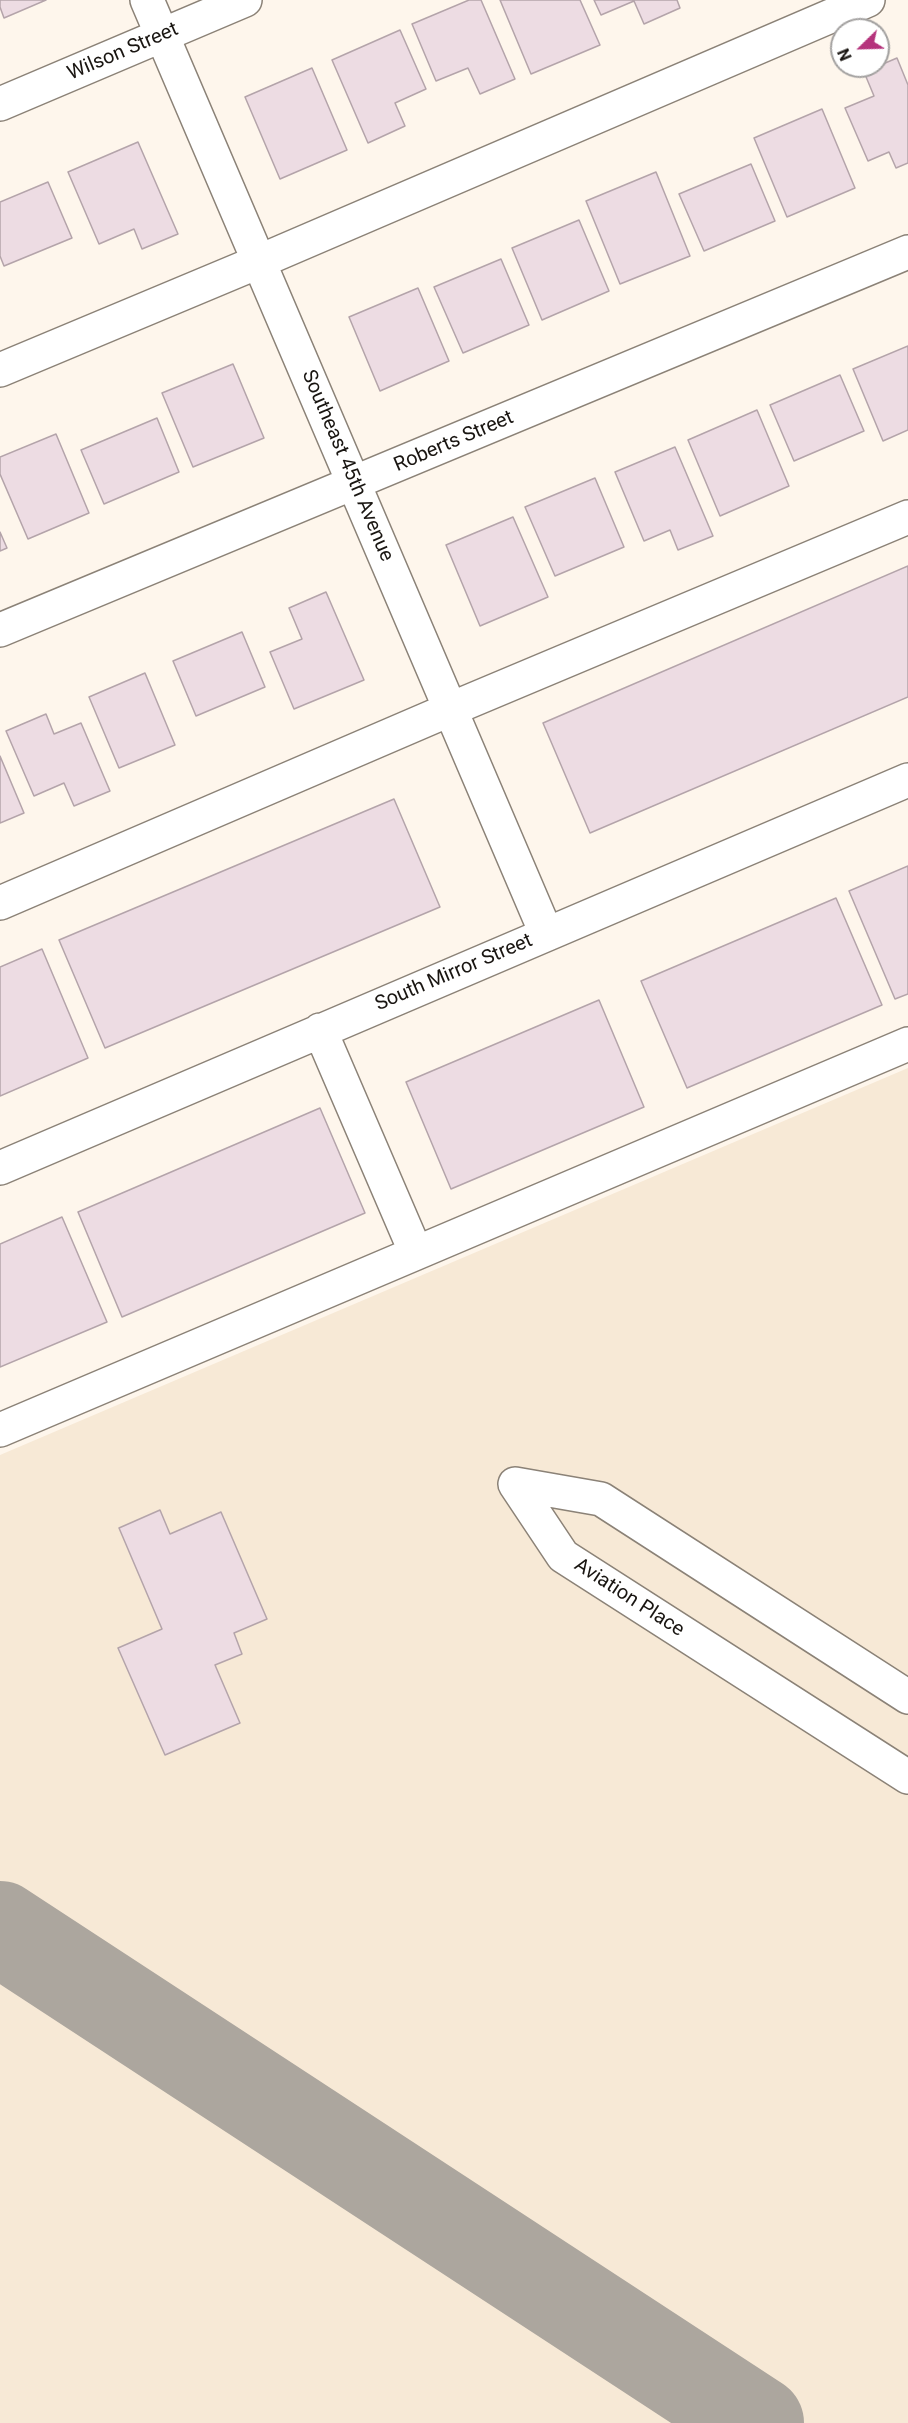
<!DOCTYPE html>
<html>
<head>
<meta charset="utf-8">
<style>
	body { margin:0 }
	#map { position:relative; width:908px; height:2423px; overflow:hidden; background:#fef6ec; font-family:Roboto,sans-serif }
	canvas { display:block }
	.north { position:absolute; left:830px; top:18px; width:60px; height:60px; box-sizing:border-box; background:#fff; border:2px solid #a3a1a0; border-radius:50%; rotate:247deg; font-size:16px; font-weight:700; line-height:24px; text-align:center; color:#191511 }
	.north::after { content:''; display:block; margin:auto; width:21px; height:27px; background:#b5337c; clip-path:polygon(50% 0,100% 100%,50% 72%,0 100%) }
</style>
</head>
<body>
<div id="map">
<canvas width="908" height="2423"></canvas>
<div class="north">N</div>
</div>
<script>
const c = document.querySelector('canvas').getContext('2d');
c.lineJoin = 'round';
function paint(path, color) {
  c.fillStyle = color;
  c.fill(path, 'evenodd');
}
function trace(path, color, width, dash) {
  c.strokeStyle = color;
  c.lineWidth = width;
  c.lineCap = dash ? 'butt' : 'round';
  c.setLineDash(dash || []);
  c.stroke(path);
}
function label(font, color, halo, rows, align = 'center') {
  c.font = font + ' Roboto,sans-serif';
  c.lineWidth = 6;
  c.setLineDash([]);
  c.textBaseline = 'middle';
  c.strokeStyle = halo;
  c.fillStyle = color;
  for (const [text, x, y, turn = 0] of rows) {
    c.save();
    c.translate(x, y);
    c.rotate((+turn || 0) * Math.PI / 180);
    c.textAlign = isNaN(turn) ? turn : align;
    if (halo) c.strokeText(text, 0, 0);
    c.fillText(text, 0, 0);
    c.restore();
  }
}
const built = new Path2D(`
	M908,1068v1355h-908v-968z`);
const taxiway = new Path2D(`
	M0,1928l757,495`);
const building = new Path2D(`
	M0,0h46l-42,18 -4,-11z
	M469,0h12l34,79 -35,15 -12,-26 -32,13 -24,-57z
	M500,0h80l20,45 -69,29z
	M594,0h83l3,8 -36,16 -10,-23 -33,14z
	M400,30l26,59 -31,14 10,23 -37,17 -36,-83z
	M897,58l11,27v78l-12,5 -7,-16 -21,9 -23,-53 29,-12 -10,-24z
	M312,68l35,82 -67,29 -35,-82z
	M822,109l33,79 -68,29 -33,-79z
	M138,142l40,92 -36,15 -8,-20 -35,15 -31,-72z
	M751,164l24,57 -71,30 -25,-57z
	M656,172l34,84 -70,28 -34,-83z
	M48,182l24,56 -68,28 -4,-10v-54z
	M579,220l30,71 -67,29 -30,-72z
	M501,259l28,66 -66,28 -29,-66z
	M418,288l31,73 -69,30 -31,-74z
	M908,346v84l-25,11 -30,-72z
	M233,364l31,74 -71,29 -31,-74z
	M840,375l24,56 -70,30 -24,-56z
	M757,410l32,76 -69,30 -32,-76z
	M157,418l22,54 -75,32 -23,-54z
	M56,434l33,79 -61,26 -28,-65v-17z
	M675,447l38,89 -35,14 -8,-20 -26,11 -29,-69z
	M595,478l29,69 -69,29 -30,-69z
	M513,517l35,80 -68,29 -34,-81z
	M0,532l7,16 -7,3z
	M908,566v131l-318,136 -47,-110z
	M326,592l38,88 -70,29 -24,-57 32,-13 -13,-31z
	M242,632l23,55 -69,29 -23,-55z
	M145,673l30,72 -56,23 -30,-71z
	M46,714l8,20 27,-11 29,68 -36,15 -10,-23 -30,13 -28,-65z
	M0,756l24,57 -24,10z
	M394,799l46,108 -335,141 -46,-108z
	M908,866v128l-13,5 -46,-108z
	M836,898l46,107 -195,83 -46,-107z
	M42,949l46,109 -88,38v-129z
	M599,1000l45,107 -193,82 -45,-107z
	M320,1108l45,105 -243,104 -44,-105z
	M62,1217l45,105 -107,45v-123z
	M160,1510l10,24 51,-22 46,107 -33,14 8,21 -27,11 25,58 -75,32 -47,-107 44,-19 -43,-101z`);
const minor = new Path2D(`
	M147,0l399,933
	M0,104l245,-104
	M0,370l258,-108 610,-262
	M0,630l908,-378
	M0,903l451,-194 457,-192
	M320,1030l96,223
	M0,1168l908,-388
	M0,1430l908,-386
	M908,1697l-307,-198 -86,-15 48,72 345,221`);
const streetNames = [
	["Wilson Street",123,52,-23],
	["Roberts Street",454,442,-23],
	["Southeast 45th Avenue",347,466,67],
	["South Mirror Street",454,973,-23],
	["Aviation Place",629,1598,33]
];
paint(built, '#f7e9d6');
trace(taxiway, '#aca69e', 94);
paint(building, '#eddce3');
trace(building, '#b4a4aa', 1.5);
trace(minor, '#8b8277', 36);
trace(minor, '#fff', 33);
label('20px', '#191511', '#fff', streetNames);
</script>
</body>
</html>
